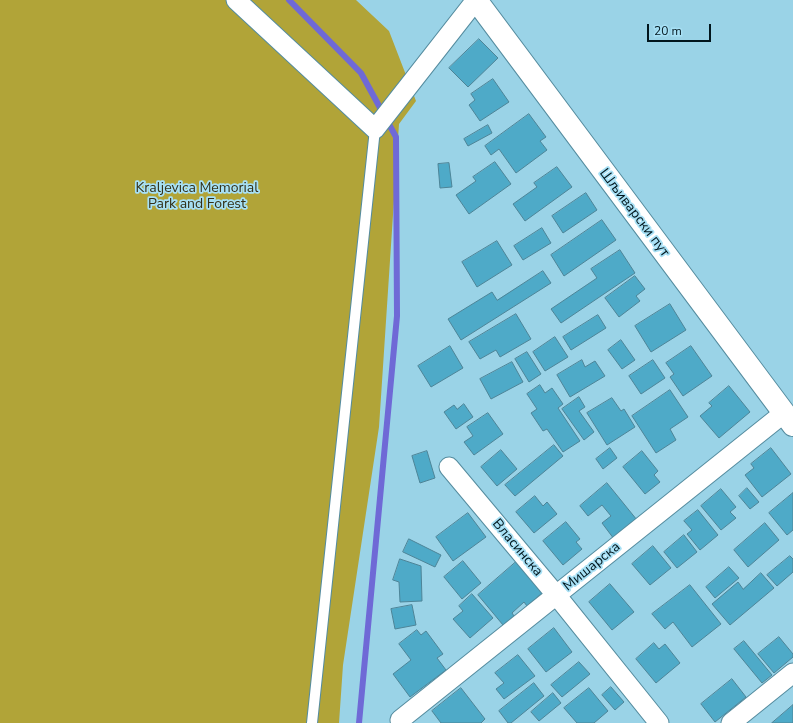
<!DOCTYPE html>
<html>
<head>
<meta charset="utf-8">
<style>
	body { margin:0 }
	#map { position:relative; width:793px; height:723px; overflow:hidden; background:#9ad3e7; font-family:"Nunito Sans",sans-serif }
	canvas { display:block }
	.scale { position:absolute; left:647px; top:24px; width:64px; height:18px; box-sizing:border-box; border:2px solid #01161d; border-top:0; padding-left:5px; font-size:12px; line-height:14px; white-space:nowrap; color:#01161d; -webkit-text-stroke:3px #a7e0f5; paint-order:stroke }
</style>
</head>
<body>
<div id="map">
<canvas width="793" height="723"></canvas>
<div class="scale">20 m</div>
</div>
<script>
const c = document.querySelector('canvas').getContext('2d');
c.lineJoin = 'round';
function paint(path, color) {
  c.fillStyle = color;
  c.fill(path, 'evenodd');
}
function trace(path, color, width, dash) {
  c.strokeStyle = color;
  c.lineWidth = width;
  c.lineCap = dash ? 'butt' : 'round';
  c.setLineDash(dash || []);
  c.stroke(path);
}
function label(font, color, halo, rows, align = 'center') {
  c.font = font + ' "Nunito Sans",sans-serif';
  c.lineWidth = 3.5;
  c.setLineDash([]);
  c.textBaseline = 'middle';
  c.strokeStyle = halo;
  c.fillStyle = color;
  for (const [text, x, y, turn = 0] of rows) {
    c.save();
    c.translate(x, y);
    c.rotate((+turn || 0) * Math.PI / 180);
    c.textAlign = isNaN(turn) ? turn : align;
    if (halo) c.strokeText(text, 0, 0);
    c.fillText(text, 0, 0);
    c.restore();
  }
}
const green = new Path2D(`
	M0,0h356l33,31 27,70 -17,23 -20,303 -36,238 -4,58h-339z`);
const stream = new Path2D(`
	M289,0l72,73 35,64 1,179 -38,407`);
const building = new Path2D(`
	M479,39l19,19 -30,29 -19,-19z
	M493,79l16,23 -29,19 -11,-16 6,-5 -4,-6z
	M529,114l17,23 -6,4 7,9 -31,23 -17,-24 -8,6 -6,-9z
	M488,125l4,8 -24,13 -4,-7z
	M495,162l16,22 -42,30 -13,-19 20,-14 -3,-4z
	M449,163l3,24 -12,1 -2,-24z
	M557,167l15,20 -47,34 -12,-17 24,-17 -3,-4z
	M586,193l11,17 -34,23 -11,-17z
	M602,220l14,20 -52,36 -13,-21z
	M542,228l9,15 -28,17 -9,-14z
	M497,241l15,24 -35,22 -15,-25z
	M620,250l15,23 -74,50 -10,-14 46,-31 -6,-9z
	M543,271l8,12 -90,57 -13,-21 44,-27 5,8z
	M635,276l10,13 -9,7 4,5 -21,16 -14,-19z
	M670,304l16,26 -35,22 -16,-26z
	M516,314l15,25 -31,18 -4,-7 -16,9 -11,-17z
	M598,315l8,13 -35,22 -8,-13z
	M555,337l13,20 -23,14 -12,-19z
	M621,340l14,20 -13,9 -14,-19z
	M450,346l13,22 -32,19 -13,-21z
	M691,346l21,30 -29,20 -13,-19 4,-3 -8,-11z
	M527,352l14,22 -12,8 -14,-23z
	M582,360l3,7 10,-6 10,15 -35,21 -13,-22z
	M653,360l12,18 -24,16 -12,-18z
	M512,362l11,20 -32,17 -11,-20z
	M540,385l5,8 7,-5 11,16 -5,4 22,33 -17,11 -16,-23 -4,2 -12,-18 6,-4 -10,-15z
	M729,386l21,26 -31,26 -19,-22 12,-10 -3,-3z
	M670,390l18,27 -18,12 6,11 -20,13 -24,-37z
	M579,397l6,10 -6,4 15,21 -10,8 -22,-31z
	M612,398l9,13 3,-2 11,18 -28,18 -20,-32z
	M464,404l9,13 -17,12 -12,-17 10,-7 3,4z
	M488,413l15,21 -29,21 -10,-13 9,-6 -6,-9z
	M554,445l9,11 -48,40 -10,-11z
	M610,448l7,10 -14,11 -7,-10z
	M771,448l20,26 -29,23 -17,-22 9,-7 -3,-4z
	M501,450l16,19 -20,17 -16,-19z
	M427,451l8,27 -15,5 -8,-27z
	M642,451l16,20 -4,4 6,7 -15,12 -22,-27z
	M607,483l30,37 -23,19 -12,-16 9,-7 -9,-11 -14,11 -8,-10z
	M747,488l12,14 -9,7 -11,-13z
	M721,489l15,18 -6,5 6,6 -15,12 -20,-24z
	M793,493v37l-6,5 -18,-22z
	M535,496l8,10 4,-4 10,12 -23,19 -18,-21z
	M698,510l20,25 -18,15 -13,-16 5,-4 -8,-9z
	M468,513l18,24 -33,24 -17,-24z
	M566,522l14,17 -4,3 6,7 -19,16 -20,-24z
	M765,523l14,17 -31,27 -14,-17z
	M684,535l13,17 -20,16 -13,-16z
	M409,539l32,16 -6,12 -32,-15z
	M653,546l18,22 -21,17 -18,-21z
	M790,556l3,3v13l-16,14 -10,-11z
	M400,559l21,7 1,35 -22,1 -1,-20 -6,-2z
	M463,561l18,22 -19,16 -18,-22z
	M516,562l26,31 -15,13 -3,-4 -12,11 2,3 -11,9 -25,-30z
	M729,567l10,11 -24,20 -9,-11z
	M761,573l13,15 -44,37 -18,-21 26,-22 5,7z
	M610,584l24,28 -22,18 -23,-28z
	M690,585l31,39 -29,23 -19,-25 -8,7 -13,-15z
	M472,594l21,24 -23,20 -17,-19 10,-8 -4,-5z
	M412,605l4,20 -21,4 -4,-20z
	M554,628l18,24 -26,20 -18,-23z
	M417,630l4,5 5,-4 17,23 -6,4 9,12 -36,27 -17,-23 18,-14 -12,-16z
	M779,637l14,17v3l-19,16 -16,-19z
	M744,641l28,34 -10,8 -28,-34z
	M654,643l5,6 6,-5 15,19 -24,20 -20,-24z
	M518,655l17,21 -31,23 -8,-10 8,-6 -9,-10z
	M579,662l11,12 -28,23 -11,-12z
	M732,679l14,18 -31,25 -14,-18z
	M534,683l10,13 -33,27h-3l-9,-12z
	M611,687l13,15 -9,8 -13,-15z
	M461,688l24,31 -4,4h-40l-9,-12z
	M589,688l19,23 -14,12h-17l-13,-15z
	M553,693l8,10 -22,18 -8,-9z
	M793,705v18h-21z`);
const lane = new Path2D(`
	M312,723l63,-594`);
const street = new Path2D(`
	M236,0l139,129 101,-129
	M449,467l108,129 102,127
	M400,720l384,-307
	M731,723l62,-50`);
const secondary = new Path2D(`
	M476,0l317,425`);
const parkNames = [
	["Kraljevica Memorial",197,189],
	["Park and Forest",197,205]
];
const streetNames = [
	["Шљиварски пут",634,213,53],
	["Власинска",517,548,50],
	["Мишарска",592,567,-39]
];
paint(green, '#b1a438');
trace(stream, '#6f69d6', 6);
paint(building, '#4eaac8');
trace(building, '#4d8497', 1);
trace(lane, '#558c9f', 12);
trace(street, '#558c9f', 21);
trace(secondary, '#558c9f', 24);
trace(lane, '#fff', 10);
trace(street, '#fff', 19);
trace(secondary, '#fff', 22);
label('14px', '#333018', '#a7e0f5', parkNames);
label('14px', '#01161d', '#a7e0f5', streetNames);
</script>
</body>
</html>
